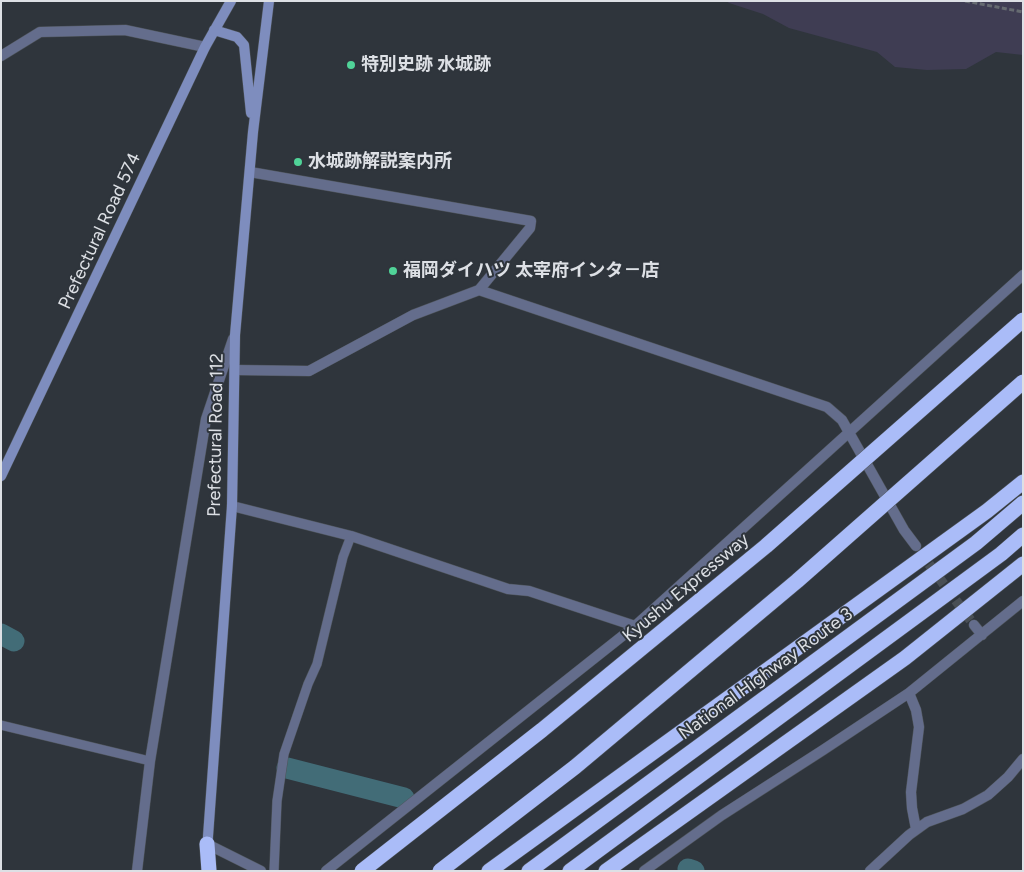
<!DOCTYPE html>
<html>
<head>
<meta charset="utf-8">
<style>
	body { margin:0 }
	#map { position:relative; width:1024px; height:872px; overflow:hidden; background:#2f353c; font-family:Figtree,sans-serif }
	canvas { display:block }
	.frame { position:absolute; inset:0; border:2px solid #dde0e5; pointer-events:none }
</style>
</head>
<body>
<div id="map">
<canvas width="1024" height="872"></canvas>
<div class="frame"></div>
</div>
<script>
const g = document.querySelector('canvas').getContext('2d');
g.lineJoin = 'round';
function paint(path, color) { g.fillStyle = color; g.fill(path, 'evenodd'); }
const toPath = rows => new Path2D(rows.map(r => 'M' + r).join(''));
function stroke(path, color, width, dash) { g.strokeStyle = color; g.lineWidth = width; g.lineCap = dash ? 'butt' : 'round'; g.setLineDash(dash || []); g.stroke(path); }
function label(font, color, halo, rows, align = 'center') {
  g.font = font + ' Figtree,"Noto Sans JP",sans-serif'; g.lineWidth = 4; g.setLineDash([]); g.textBaseline = 'middle'; g.strokeStyle = halo; g.fillStyle = color; for (const [text, x, y, turn = 0] of rows) {
    g.save(); g.translate(x, y); g.rotate((+turn || 0) * Math.PI / 180); g.textAlign = isNaN(turn) ? turn : align; if (halo) g.strokeText(text, 0, 0); g.fillText(text, 0, 0); g.restore();
  }
}
paint(toPath([
	[726,1,1023,1,1023,55,996,52,966,69,927,70,895,67,877,52,789,28,763,14,729,3]
]), '#3f3d53');
stroke(toPath([
	[1,634,14,641],
	[287,768,404,798],
	[688,869,694,871]
]), '#426c77', 21);
stroke(toPath([
	[920,552,974,625]
]), '#494f55', 10, [10, 5]);
const lane = toPath([
	[1,725,150,761],
	[274,871,277,801,284,754,308,684,317,664,343,557,351,536]
]);
const street = toPath([
	[1,56,40,32,125,30,205,47],
	[250,172,531,221,530,228,479,290],
	[235,370,309,371,413,315,479,290,827,407,842,420,904,530,916,546],
	[232,506,351,536,508,589,529,591,635,626],
	[974,625,982,635],
	[909,693,916,710,919,727,911,792,912,808,916,829],
	[207,844,261,871],
	[137,871,150,761,206,419,233,339],
	[326,871,635,626,1023,275],
	[644,871,722,815,823,750,909,693,1023,601],
	[870,871,909,835,927,822,963,809,988,795,1008,777,1023,759]
]);
const secondary = toPath([
	[214,30,237,37,244,45,251,113],
	[1,476,205,47,231,1],
	[207,850,232,506,235,335,253,132,269,1]
]);
const highway = toPath([
	[207,844,209,871],
	[489,871,987,511,1023,482],
	[529,871,976,543,1023,503],
	[570,871,1001,554,1023,535],
	[606,871,905,658,1023,564]
]);
stroke(lane, '#4e545a', 10);
stroke(street, '#4e545a', 11);
stroke(secondary, '#4e545a', 11);
stroke(highway, '#4e545a', 16);
stroke(toPath([
	[965,1,1023,12]
]), '#666b71', 3, [5, 2.5]);
stroke(lane, '#646d8c', 9);
stroke(street, '#646d8c', 10);
stroke(secondary, '#7e8dbe', 10);
stroke(highway, '#aabcf8', 15);
const highwayBridge = toPath([
	[362,871,542,730,766,546,1023,320],
	[440,871,575,767,797,581,1023,382]
]);
stroke(highwayBridge, '#4e545a', 16, []);
stroke(highwayBridge, '#aabcf8', 15);
for (const [x, y, r, color] of [
	[351,65,5,"#50d398"],
	[298,162,5,"#50d398"],
	[393,271,5,"#50d398"]
]) { const dot = new Path2D(); dot.arc(x, y, r, 0, 2 * Math.PI); g.fillStyle = color; g.fill(dot); stroke(dot, '#2f353c', 2); }
label('bold 18px', '#dde0e5', '#2f353c', [
	["特別史跡 水城跡",361,65],
	["水城跡解説案内所",308,162],
	["福岡ダイハツ 太宰府インタ－店",403,271]
], 'left');
label('18px', '#dde0e5', '#2f353c', [
	["Prefectural Road 574",100,231,-65],
	["Prefectural Road 112",216,435,-89],
	["Kyushu Expressway",686,588,-40],
	["National Highway Route 3",766,674,-36]
]);
</script>
</body>
</html>
